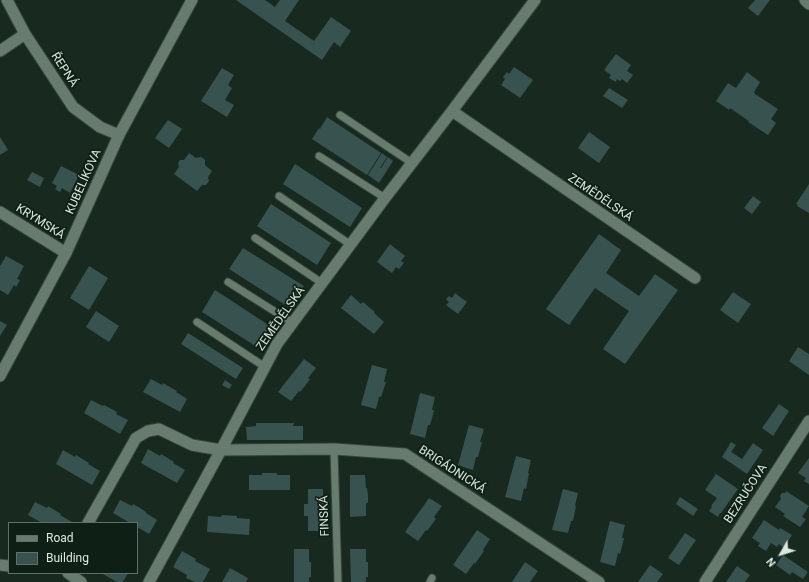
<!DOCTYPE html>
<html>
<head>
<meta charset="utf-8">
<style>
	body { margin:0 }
	#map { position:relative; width:809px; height:582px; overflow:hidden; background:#182a1f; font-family:Roboto,sans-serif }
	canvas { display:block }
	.legend { position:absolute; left:8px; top:522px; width:130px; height:52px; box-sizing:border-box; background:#0e2015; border:1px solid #607066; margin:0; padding:5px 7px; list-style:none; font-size:12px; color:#dbe7df }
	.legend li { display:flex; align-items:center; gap:8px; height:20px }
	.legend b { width:20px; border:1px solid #607066 }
	.north { position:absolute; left:761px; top:534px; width:40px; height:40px; -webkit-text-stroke:3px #0e2015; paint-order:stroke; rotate:231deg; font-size:11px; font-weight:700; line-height:16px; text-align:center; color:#dbe7df }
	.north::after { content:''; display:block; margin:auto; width:14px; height:18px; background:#dbe7df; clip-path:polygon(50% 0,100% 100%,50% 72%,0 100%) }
</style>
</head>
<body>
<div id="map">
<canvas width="809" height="582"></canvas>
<ul class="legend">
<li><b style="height:5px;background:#677c6e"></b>Road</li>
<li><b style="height:11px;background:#37524f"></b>Building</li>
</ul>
<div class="north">N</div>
</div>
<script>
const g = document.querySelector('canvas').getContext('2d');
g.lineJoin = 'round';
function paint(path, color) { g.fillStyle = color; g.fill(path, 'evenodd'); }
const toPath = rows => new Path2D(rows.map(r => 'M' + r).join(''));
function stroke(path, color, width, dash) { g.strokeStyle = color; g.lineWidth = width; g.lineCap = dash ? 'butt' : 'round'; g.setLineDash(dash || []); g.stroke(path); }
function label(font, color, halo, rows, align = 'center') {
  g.font = font + ' Roboto,sans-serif'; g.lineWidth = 3.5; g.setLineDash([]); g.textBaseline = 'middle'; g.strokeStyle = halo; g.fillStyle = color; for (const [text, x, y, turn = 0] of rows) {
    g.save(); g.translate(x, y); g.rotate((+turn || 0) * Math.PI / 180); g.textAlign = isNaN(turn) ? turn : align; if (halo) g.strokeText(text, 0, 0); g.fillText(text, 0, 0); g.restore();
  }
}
paint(toPath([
	[236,0,265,0,275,7,280,0,299,0,285,21,314,41,331,17,351,31,340,47,334,42,322,60],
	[755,0,770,0,758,16,748,8],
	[616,54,631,65,627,71,633,75,627,83,622,79,620,81,617,79,616,82,609,78,611,75,604,70],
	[514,67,533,80,520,98,501,85,505,79,503,77,507,72,509,74],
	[222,68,234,75,228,85,232,88,225,100,234,105,227,117,201,101],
	[747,72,760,82,759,84,754,92,755,94,778,109,771,119,776,123,768,135,748,122,749,121,730,108,729,110,716,101,728,83,736,88],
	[609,88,628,100,622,108,603,96],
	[327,117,381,153,367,175,312,139,319,128,320,129],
	[168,120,182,129,169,148,155,138],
	[589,132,610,147,599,163,578,148],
	[0,137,8,150,0,155],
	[189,153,196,158,201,157,205,160,205,165,212,171,208,177,209,181,206,185,202,185,197,191,174,174,179,167,178,163,180,160,184,160],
	[382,153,387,157,380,168,381,168,388,157,393,161,379,183,368,175],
	[295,164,362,208,350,227,283,184],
	[61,166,79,175,70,193,62,188,60,192,55,189,57,186,52,183],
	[32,172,44,178,40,187,27,180],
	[809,184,809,213,797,206,798,205,796,204],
	[753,196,761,202,752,214,744,208],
	[271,204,331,243,317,265,257,226],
	[599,234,621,250,606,273,639,296,655,274,678,290,625,364,603,349,629,311,595,288,569,325,546,309],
	[390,244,405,256,401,261,404,263,399,269,396,267,392,273,377,262],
	[243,248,304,286,290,308,229,269],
	[6,256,24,266,17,279,20,280,16,287,14,285,8,295,0,290,0,266],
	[89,266,108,278,89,310,70,298],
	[215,290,270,326,257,347,202,312],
	[733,292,751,304,738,323,720,310],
	[455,293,467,302,458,314,446,305,449,302,446,299,449,296,452,298],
	[351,295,361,304,363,302,375,312,374,313,384,322,374,334,341,308],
	[96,311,119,326,109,342,86,327],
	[0,321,7,325,0,336],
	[188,333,243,368,236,379,181,344],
	[798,347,809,354,809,375,789,361],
	[304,359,316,368,308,378,310,379,305,386,300,392,299,391,291,401,278,392],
	[372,365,387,369,384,382,386,382,381,397,379,397,376,409,361,405],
	[151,379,162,385,163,383,177,391,176,392,187,399,180,412,143,392],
	[225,380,232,385,229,389,222,385],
	[420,393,435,397,432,410,434,410,432,418,430,425,428,425,425,438,410,434],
	[91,400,103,406,104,405,117,412,116,414,128,420,120,434,84,413],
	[779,404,789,411,773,436,762,428],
	[256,423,294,423,293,426,303,426,303,440,247,440,246,427,256,426],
	[469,425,484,429,480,442,482,442,478,457,476,457,473,470,458,465],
	[731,442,736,445,731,452,742,459,753,443,763,450,747,474,722,457],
	[148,449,160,456,161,454,174,462,173,463,185,470,177,483,141,463],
	[63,450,75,457,76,455,89,463,88,464,100,471,92,485,56,464],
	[516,456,531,460,528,473,529,473,526,489,524,488,521,501,505,497],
	[809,458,809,484,804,481,806,478,798,473],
	[262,473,277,473,277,475,290,475,290,490,249,490,249,475,262,475],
	[716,474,738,489,721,513,720,513,718,517,709,511,712,507,711,506,717,498,705,490],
	[350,475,365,475,366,488,367,488,368,495,368,503,366,503,366,516,350,517],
	[308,489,323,489,323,531,308,531,308,516,304,516,304,504,308,504],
	[563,489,578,493,575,506,576,506,573,521,571,521,568,533,552,530],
	[786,491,809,506,802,517,806,519,800,527,783,516,785,514,775,507,781,499,780,496,782,493,785,493],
	[680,497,698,509,693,516,676,504],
	[429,498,442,506,434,517,436,519,427,531,426,530,418,541,405,532],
	[120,500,132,506,133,504,140,508,146,512,146,513,157,520,149,534,137,527,137,523,130,523,113,513],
	[35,502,47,508,48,506,61,514,60,515,72,522,71,523,42,523,28,515],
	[222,515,237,516,237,518,250,519,249,535,207,532,208,516,221,517],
	[764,520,779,530,780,528,792,535,784,548,779,544,777,547,771,543,766,551,758,546,760,543,752,538],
	[610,521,625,525,622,538,624,538,620,554,618,553,615,566,600,562],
	[477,530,490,539,483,550,484,551,475,564,474,563,466,574,453,565],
	[685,533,696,540,679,565,668,558],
	[294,549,309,549,309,562,311,562,311,577,309,577,309,582,294,582],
	[350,549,366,549,366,562,368,562,368,577,366,577,366,582,351,582],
	[182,551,196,559,195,561,210,569,203,582,195,582,186,578,187,575,173,567],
	[783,555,808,572,803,579,792,572,790,575,776,565],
	[525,562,538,571,530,582,512,582],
	[650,565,663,574,657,582,638,582],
	[737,566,750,575,745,582,726,582],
	[230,568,248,578,246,582,222,582],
	[101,573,128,573,123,582,117,582]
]), '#37524f');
const service = toPath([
	[340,115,412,163],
	[319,156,385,198],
	[279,196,351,245],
	[255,238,322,283],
	[228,282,293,323],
	[197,322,265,367],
	[334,449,338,582],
	[430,582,432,578]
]);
const minor = toPath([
	[7,0,25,34,73,107,100,127,119,135],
	[805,0,809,4],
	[0,51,25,34],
	[452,111,695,278],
	[0,212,66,253],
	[88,523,136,438,148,431,159,429,192,445,221,450,334,449,405,454,599,582],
	[0,565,9,566],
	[68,573,81,582],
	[149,582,221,450,277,344,385,198,452,111,535,0],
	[705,582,809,421]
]);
const tertiary = toPath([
	[0,376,66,253,119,135,192,0]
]);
stroke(service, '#37453c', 9);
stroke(minor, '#37453c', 13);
stroke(tertiary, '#37453c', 13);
stroke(service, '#677c6e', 7);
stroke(minor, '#677c6e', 11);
stroke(tertiary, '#677c6e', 11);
label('12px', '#dbe7df', '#0e2015', [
	["ŘEPNÁ",64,70,57],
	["KUBELÍKOVA",84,182,-66],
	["ZEMĚDĚLSKÁ",600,198,34],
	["KRYMSKÁ",40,222,32],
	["ZEMĚDĚLSKÁ",281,319,-55],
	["BRIGÁDNICKÁ",452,470,33],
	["BEZRUČOVA",746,494,-57],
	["FINSKÁ",325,516,-92]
]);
</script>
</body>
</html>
